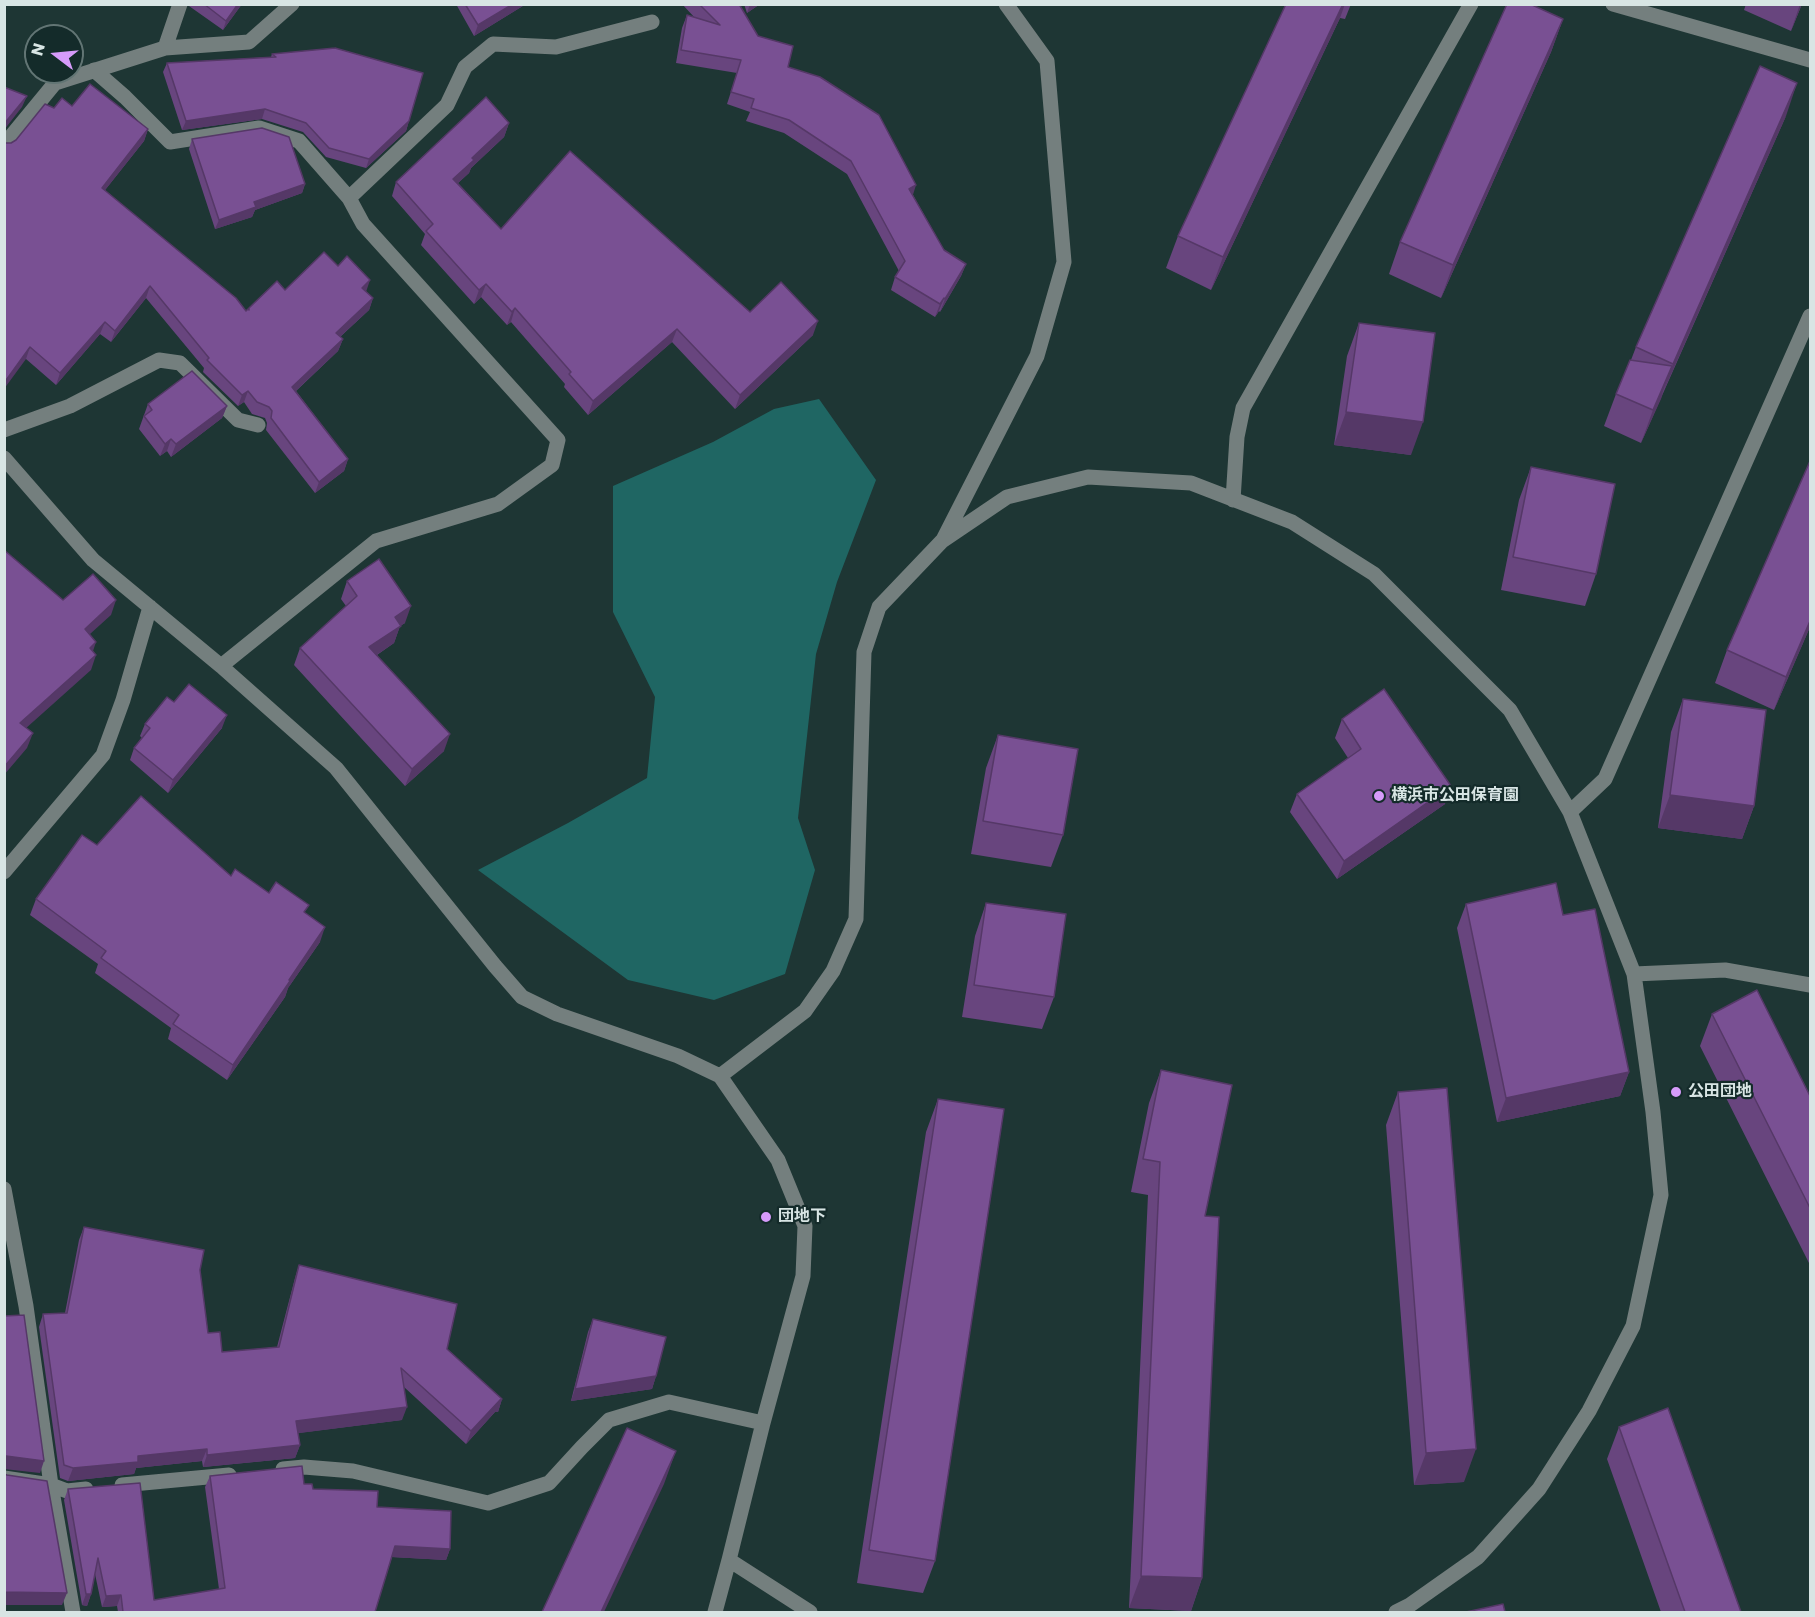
<!DOCTYPE html>
<html>
<head>
<meta charset="utf-8">
<style>
	body { margin:0 }
	#map { position:relative; width:1815px; height:1617px; overflow:hidden; background:#1e3634; font-family:Poppins,sans-serif }
	canvas { display:block }
	.frame { position:absolute; inset:0; border:6px solid #d8e5e4; pointer-events:none }
	.north { position:absolute; left:24px; top:24px; width:60px; height:60px; box-sizing:border-box; background:#142b2a; border:2px solid #627574; border-radius:50%; rotate:286deg; font-size:16px; font-weight:700; line-height:24px; text-align:center; color:#d8e5e4 }
	.north::after { content:''; display:block; margin:auto; width:21px; height:27px; background:#d69bfa; clip-path:polygon(50% 0,100% 100%,50% 72%,0 100%) }
</style>
</head>
<body>
<div id="map">
<canvas width="1815" height="1617"></canvas>
<div class="frame"></div>
<div class="north">N</div>
</div>
<script>
const g = document.querySelector('canvas').getContext('2d');
g.lineJoin = 'round';
function paint(path, color) { g.fillStyle = color; g.fill(path, 'evenodd'); }
const toPath = rows => new Path2D(rows.map(r => 'M' + r).join(''));
function stroke(path, color, width, dash) { g.strokeStyle = color; g.lineWidth = width; g.lineCap = dash ? 'butt' : 'round'; g.setLineDash(dash || []); g.stroke(path); }
function label(font, color, halo, rows, align = 'center') {
  g.font = font + ' Poppins,"Noto Sans JP",sans-serif'; g.lineWidth = 4.5; g.setLineDash([]); g.textBaseline = 'middle'; g.strokeStyle = halo; g.fillStyle = color; for (const [text, x, y, turn = 0] of rows) {
    g.save(); g.translate(x, y); g.rotate((+turn || 0) * Math.PI / 180); g.textAlign = isNaN(turn) ? turn : align; if (halo) g.strokeText(text, 0, 0); g.fillText(text, 0, 0); g.restore();
  }
}
paint(toPath([
	[819,399,876,480,837,582,816,654,798,818,815,870,785,974,714,1000,628,980,478,870,568,823,647,778,655,697,613,612,613,486,713,442,774,409]
]), '#1f6663');
stroke(toPath([
	[1613,4,1810,60],
	[165,48,180,4],
	[94,70,125,97,170,142,259,128,299,141,349,198,363,224,558,440,552,465,498,504,376,541,221,666],
	[4,145,55,83,165,48,249,42,292,4],
	[349,198,447,105,465,67,493,44,556,47,652,22],
	[4,430,70,406,159,360,180,363,238,420,258,425],
	[4,458,93,560,221,666,336,768,495,966,522,997,557,1014,678,1056,720,1076,778,1160,805,1226,803,1276,763,1423,729,1560,810,1612],
	[1233,500,1237,437,1243,408,1471,4],
	[943,540,1037,356,1064,262,1047,61,1006,4],
	[1570,812,1605,779,1810,316],
	[4,872,103,755,123,700,150,607],
	[1634,974,1725,970,1810,985],
	[720,1076,805,1011,833,971,856,919,864,652,879,607,942,541,1007,497,1088,477,1191,483,1292,522,1374,574,1510,710,1570,812,1634,974,1653,1112,1661,1195,1633,1326,1589,1411,1539,1489,1478,1557,1410,1605,1396,1612],
	[4,1189,26,1306,51,1485,73,1612],
	[283,1469,304,1467,353,1471,488,1503,549,1483,582,1447,609,1420,669,1402,763,1423],
	[4,1478,51,1485,67,1491,86,1489],
	[122,1485,229,1475],
	[715,1612,729,1560]
]), '#747f7e', 15);
paint(toPath([
	[190,4,242,4,223,30,189,6],
	[456,4,526,4,474,36],
	[682,4,739,4,758,36,913,195,944,250,966,264,961,276,940,312,939,311,935,317,891,290,895,277,899,271,847,174,784,133,746,121,750,112,727,104,737,73,676,63,682,28,687,15,695,18],
	[744,4,760,4,747,13],
	[1286,4,1351,4,1345,19,1340,18,1211,290,1166,268,1178,236],
	[1746,4,1802,4,1791,31,1744,10],
	[1563,19,1551,52,1441,298,1389,274,1400,242],
	[272,54,409,121,406,131,366,168,326,157,303,132,262,119,182,130,163,72,167,63,271,57],
	[72,106,148,129,144,141,105,190,246,311,285,290,338,266,373,298,369,310,340,337,343,339,338,351,296,391,348,459,344,471,315,493,266,430,267,423,265,418,252,414,244,402,238,406,203,372,204,368,146,298,111,342,100,334,56,385,26,359,6,143,11,143,16,140,54,108],
	[1786,116,1641,443,1604,426,1616,394,1631,360,1636,347],
	[509,123,504,137,471,168,469,173,458,183,501,229,750,312,813,335,735,409,672,342,588,415,564,387,565,384,511,322,507,325,481,297,474,304,421,245,425,234,392,196,396,182],
	[192,139,305,184,302,193,255,210,252,217,215,229,189,149],
	[1359,323,1411,455,1334,445,1347,356],
	[148,404,227,406,222,418,171,457,167,451,160,456,139,429],
	[1531,467,1596,574,1585,606,1501,590,1519,500],
	[347,581,405,623,400,626,394,643,377,655,444,751,405,786,294,665,300,648,346,606,341,599],
	[1810,627,1774,710,1715,683,1727,650],
	[1683,699,1754,806,1742,839,1658,828,1671,732],
	[174,702,222,728,168,793,130,760,134,748,142,738,140,736,145,724],
	[1342,719,1445,804,1337,879,1290,812,1297,794,1348,758,1335,738],
	[998,735,1063,835,1051,867,971,854,986,768],
	[97,845,231,876,269,893,306,914,320,942,288,988,285,997,227,1080,168,1039,171,1028,95,973,98,964,30,915,36,899],
	[986,903,1054,997,1042,1029,962,1017,975,936],
	[1466,904,1563,915,1629,1072,1620,1096,1497,1122,1457,928],
	[1712,1014,1810,1096,1810,1265,1700,1046],
	[1161,1070,1205,1216,1202,1578,1191,1611,1129,1608,1148,1195,1131,1192,1149,1103],
	[1398,1092,1464,1482,1414,1485,1386,1125],
	[938,1099,935,1561,923,1593,857,1583,926,1132],
	[84,1227,200,1270,208,1333,222,1352,277,1347,295,1278,299,1265,447,1349,502,1399,498,1412,495,1412,466,1444,404,1387,402,1420,298,1433,300,1445,295,1458,203,1467,202,1461,136,1468,134,1474,68,1481,60,1478,39,1327,43,1314,65,1313,79,1240],
	[593,1319,656,1376,652,1389,571,1401,588,1332],
	[1619,1427,1741,1612,1661,1612,1607,1459],
	[210,1476,304,1484,313,1489,377,1507,450,1549,446,1560,392,1557,375,1612,118,1612,117,1606,102,1607,95,1574,91,1594,87,1606,82,1605,64,1500,68,1489,154,1600,219,1589,205,1487]
]), '#68457e');
paint(toPath([
	[238,4,242,4,223,30,226,21],
	[513,4,526,4,474,36,478,25],
	[750,4,760,4,747,13],
	[1343,4,1345,4,1340,18,1211,290,1223,257],
	[1800,4,1802,4,1791,31],
	[1563,19,1551,52,1441,298,1453,265],
	[1797,83,1786,116,1661,397,1673,364],
	[27,96,22,107,4,130,4,124],
	[265,109,262,119,182,130,186,121],
	[409,121,406,131,366,168,369,159],
	[509,123,504,137,471,168,469,173,448,192,453,179,472,158],
	[148,129,144,141,98,199,102,188],
	[305,184,302,193,255,210,252,217,215,229,219,220,254,202],
	[916,185,912,198,909,189],
	[966,264,961,276,940,312,945,299],
	[370,280,366,292,362,288],
	[486,284,481,297,474,304,479,290],
	[150,286,146,298,111,342,115,331],
	[373,298,369,310,332,344,336,333],
	[944,298,939,311,935,317,940,304],
	[515,308,511,322,507,325,512,312],
	[818,321,813,335,735,409,740,395],
	[105,322,100,334,56,385,60,373],
	[677,329,672,342,588,415,593,401],
	[343,339,338,351,288,398,292,387],
	[30,347,26,359,4,389,4,383],
	[1672,366,1661,399,1641,443,1653,410],
	[248,391,244,402,238,406,242,395],
	[227,406,222,418,171,457,176,444],
	[1346,412,1423,422,1411,455,1334,445],
	[171,439,167,451,160,456,165,444],
	[348,459,344,471,315,493,319,482],
	[116,600,111,615,79,644,85,629],
	[411,606,405,623,400,626,394,643,363,664,369,647,395,617],
	[1810,621,1810,627,1774,710,1786,677],
	[96,642,91,657,90,648],
	[96,655,91,670,15,738,20,723],
	[227,715,222,728,168,793,173,780],
	[33,733,27,748,4,775,4,767],
	[450,734,444,751,405,786,412,769],
	[1451,786,1445,804,1337,879,1344,861],
	[1670,795,1754,806,1742,839,1658,828],
	[325,927,320,942,288,988,285,997,227,1080,233,1065],
	[1629,1072,1620,1096,1497,1122,1506,1098],
	[656,1376,652,1389,571,1401,575,1389],
	[502,1399,498,1412,495,1412,466,1444,471,1431,500,1400],
	[407,1407,402,1420,292,1434,296,1421],
	[300,1445,295,1458,203,1467,207,1455],
	[207,1449,202,1461,136,1468,134,1474,68,1481,73,1468,138,1456],
	[1476,1449,1464,1482,1414,1485,1426,1453],
	[676,1451,664,1484,604,1612,601,1612],
	[6,1456,44,1461,40,1473,4,1469,4,1457],
	[395,1546,450,1549,446,1560,391,1557],
	[1141,1576,1202,1578,1191,1611,1129,1608],
	[4,1592,67,1593,62,1605,4,1605],
	[86,1594,91,1594,87,1606,82,1605],
	[121,1595,117,1606,102,1607,106,1596]
]), '#553867');
const building = toPath([
	[204,4,238,4,226,21,204,4],
	[465,4,513,4,478,25,465,4],
	[699,4,739,4,758,36,793,46,788,67,820,77,879,115,916,185,909,189,944,250,966,264,945,299,944,298,940,304,895,277,905,261,851,161,789,120,751,108,754,99,731,92,741,60,681,50,687,15,720,25,699,4],
	[1286,4,1343,4,1223,257,1178,236,1286,4],
	[1507,4,1530,4,1563,19,1453,265,1400,242,1507,4],
	[335,48,423,73,409,121,369,159,329,148,306,123,265,109,186,121,167,63,276,57,272,54,335,48],
	[1760,66,1797,83,1673,364,1636,347,1760,66],
	[90,84,148,129,102,188,236,298,246,311,248,309,249,310,249,308,277,281,285,290,324,252,338,266,347,256,370,280,362,288,373,298,336,333,343,339,292,387,348,459,319,482,271,418,272,411,269,407,257,402,248,391,242,395,207,360,209,358,150,286,115,331,105,322,60,373,30,347,4,383,4,142,6,143,11,143,16,140,45,104,54,108,62,98,72,106,90,84],
	[4,87,27,96,4,124,4,87],
	[486,97,509,123,472,158,474,160,453,179,501,229,570,151,750,312,781,282,818,321,740,395,677,329,593,401,569,374,571,372,515,308,512,312,486,284,479,290,426,231,433,224,396,182,486,97],
	[262,128,289,137,305,184,254,202,256,207,219,220,192,139,262,128],
	[1359,323,1435,333,1423,422,1346,412,1359,323],
	[1630,360,1672,366,1653,410,1616,394,1630,360],
	[192,371,227,406,176,444,171,439,165,444,144,416,152,410,148,404,192,371],
	[1810,461,1810,621,1786,677,1727,650,1810,461],
	[1531,467,1615,484,1596,574,1513,557,1531,467],
	[4,550,63,600,93,574,116,600,85,629,96,642,90,648,96,655,20,723,33,733,4,767,4,550],
	[379,559,411,606,395,617,401,626,369,647,450,734,412,769,300,648,357,596,347,581,379,559],
	[189,684,227,715,173,780,134,748,150,728,145,724,167,697,174,702,189,684],
	[1384,689,1451,786,1344,861,1297,794,1361,749,1342,719,1384,689],
	[1683,699,1766,710,1754,806,1670,795,1683,699],
	[998,735,1078,749,1063,835,983,821,998,735],
	[141,796,231,876,235,869,269,893,276,882,309,905,304,912,325,927,289,980,290,981,233,1065,173,1024,179,1015,101,958,106,951,36,899,82,835,97,845,141,796],
	[1556,883,1563,915,1595,909,1629,1072,1506,1098,1466,904,1556,883],
	[986,903,1066,914,1054,997,974,985,986,903],
	[1757,990,1810,1096,1810,1208,1712,1014,1757,990],
	[1161,1070,1232,1085,1205,1216,1219,1217,1202,1578,1141,1576,1160,1162,1143,1159,1161,1070],
	[1447,1088,1476,1449,1426,1453,1398,1092,1447,1088],
	[938,1099,1004,1109,935,1561,869,1550,938,1099],
	[84,1227,204,1250,200,1270,208,1333,220,1332,222,1352,279,1347,299,1265,457,1304,447,1349,502,1399,500,1400,471,1431,401,1368,407,1407,296,1421,300,1445,207,1455,207,1449,138,1456,138,1462,73,1468,64,1465,43,1314,67,1313,84,1227],
	[24,1315,44,1461,6,1456,4,1457,4,1316,24,1315],
	[593,1319,666,1337,656,1376,575,1389,593,1319],
	[1668,1408,1741,1612,1685,1612,1619,1427,1668,1408],
	[627,1428,676,1451,601,1612,542,1612,627,1428],
	[302,1466,304,1484,312,1484,313,1489,378,1491,377,1507,451,1511,450,1549,395,1546,375,1612,123,1612,121,1595,106,1596,98,1558,91,1594,86,1594,68,1489,140,1483,154,1600,225,1588,210,1476,302,1466],
	[4,1474,7,1475,47,1481,67,1593,4,1592,4,1474],
	[1503,1604,1505,1612,1466,1612,1503,1604]
]);
paint(building, '#795093');
stroke(building, '#553867', 1.5);
for (const [x, y, r, color] of [
	[1379,796,6,"#d69bfa"],
	[1676,1092,6,"#d69bfa"],
	[766,1217,6,"#d69bfa"]
]) { const dot = new Path2D(); dot.arc(x, y, r, 0, 2 * Math.PI); g.fillStyle = color; g.fill(dot); stroke(dot, '#142b2a', 2); }
label('bold 16px', '#d8e5e4', '#142b2a', [
	["横浜市公田保育園",1391,796],
	["公田団地",1688,1092],
	["団地下",778,1217]
], 'left');
</script>
</body>
</html>
